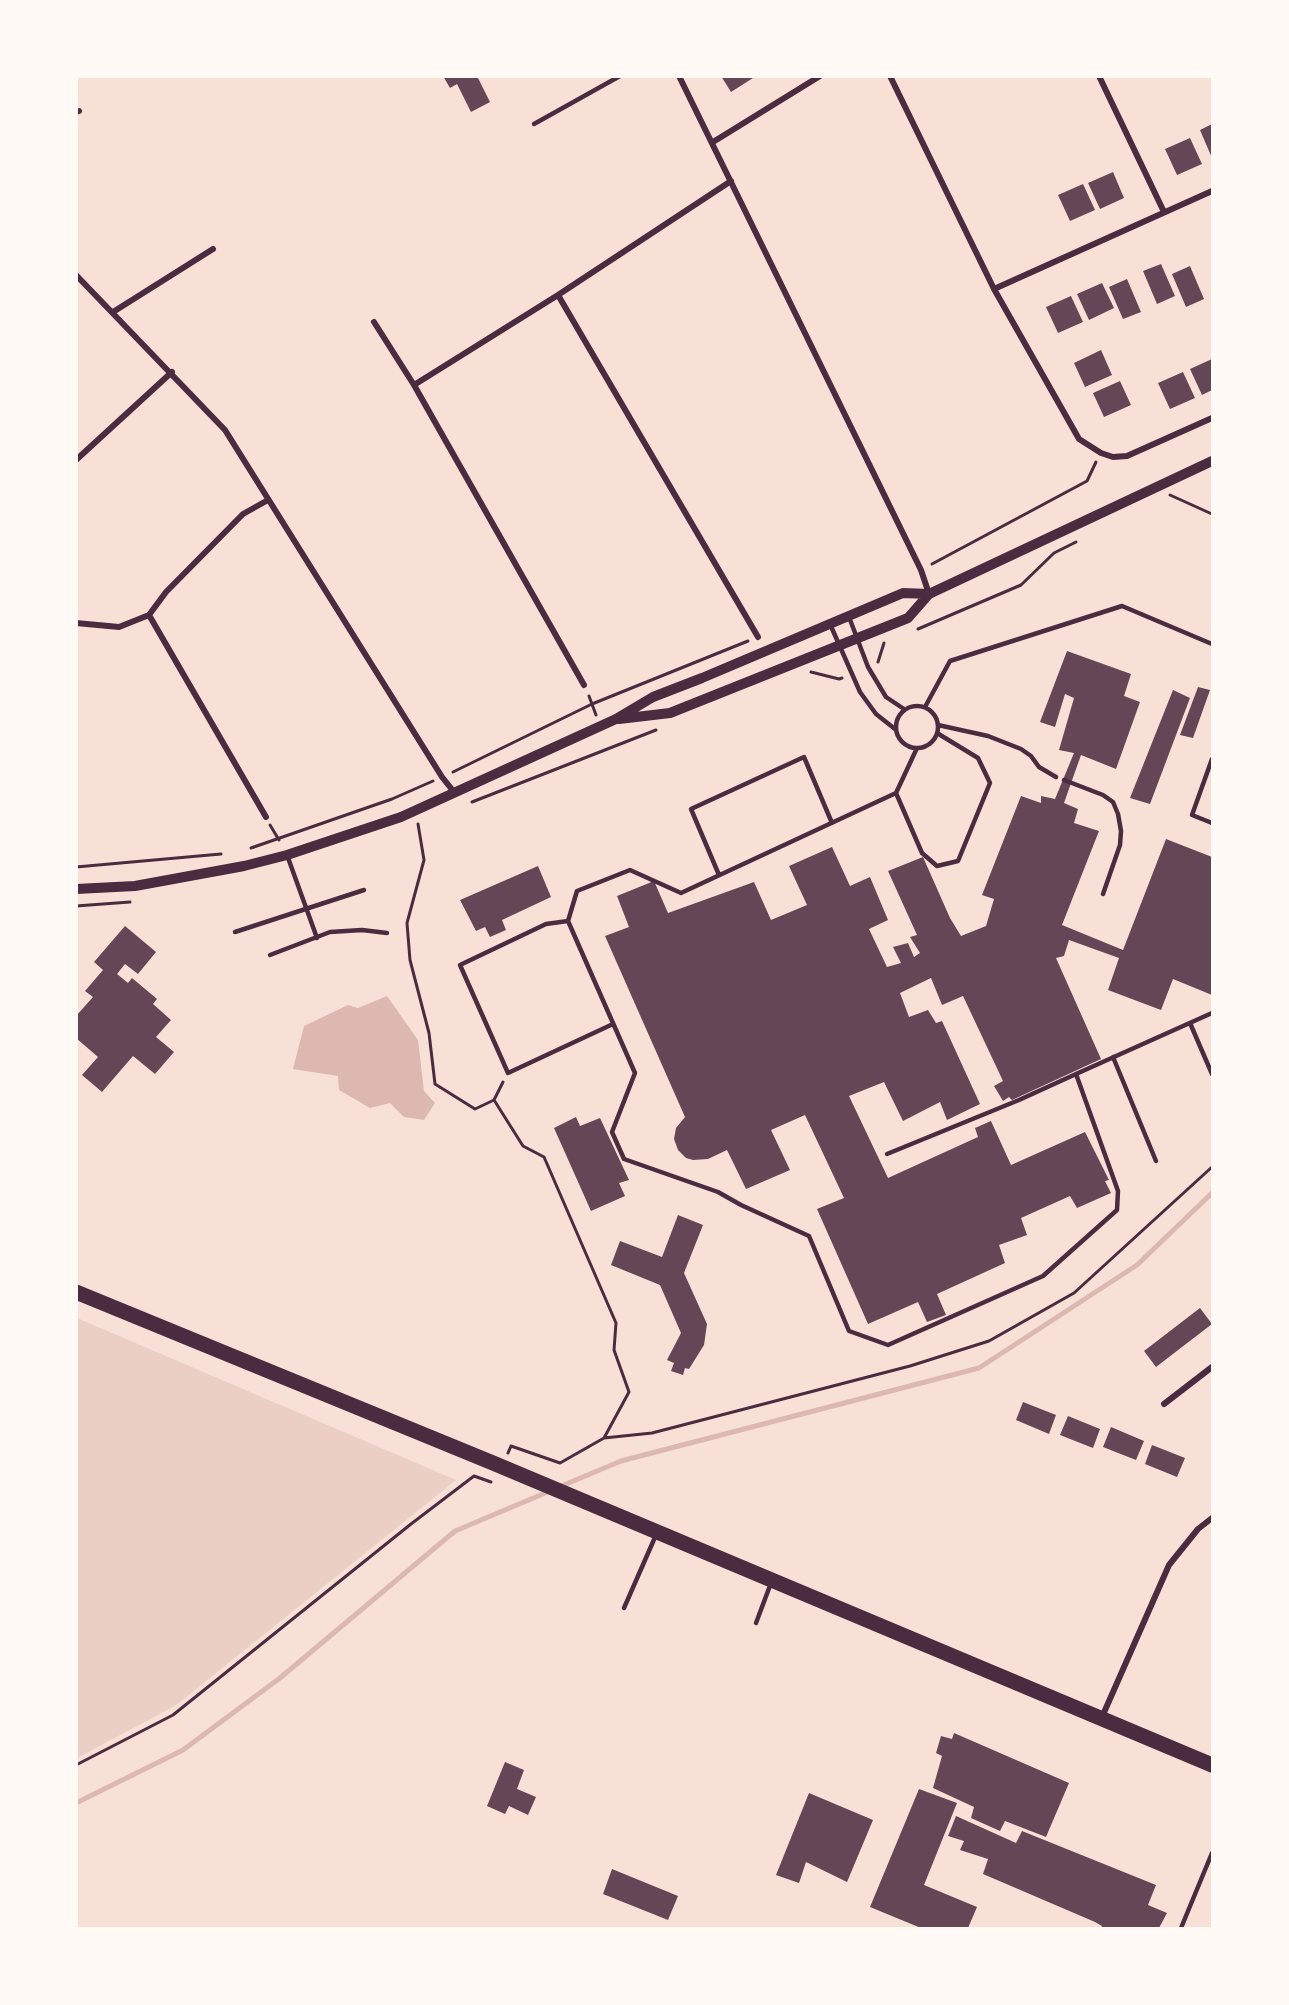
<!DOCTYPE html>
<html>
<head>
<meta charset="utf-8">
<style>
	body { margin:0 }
	#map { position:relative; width:1289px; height:2005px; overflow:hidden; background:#f7e1d7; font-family:Helvetica,sans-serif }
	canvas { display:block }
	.frame { position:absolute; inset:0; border:78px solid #fffaf5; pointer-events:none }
</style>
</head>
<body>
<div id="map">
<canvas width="1289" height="2005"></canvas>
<div class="frame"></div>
</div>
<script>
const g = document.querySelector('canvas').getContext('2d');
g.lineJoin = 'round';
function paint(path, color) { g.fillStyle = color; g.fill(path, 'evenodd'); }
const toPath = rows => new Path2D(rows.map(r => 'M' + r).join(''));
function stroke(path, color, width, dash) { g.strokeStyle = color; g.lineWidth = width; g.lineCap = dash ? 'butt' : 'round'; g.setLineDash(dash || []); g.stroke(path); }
paint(toPath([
	[77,1318,456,1480,175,1706,77,1758]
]), '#ebcfc5');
paint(toPath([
	[387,996,418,1040,424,1091,435,1103,424,1120,404,1117,390,1103,370,1108,339,1090,338,1076,293,1069,304,1026,348,1005,358,1008]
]), '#dcb8b0');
stroke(toPath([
	[559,1487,621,1461,979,1368,1137,1265,1212,1193],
	[76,1803,183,1750,280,1678,455,1531,550,1491]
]), '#dcb8b0', 5);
paint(toPath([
	[443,76,477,76,490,102,471,112,457,84,450,88],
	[721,76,752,76,753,78,731,92],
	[1212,124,1212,158,1200,130],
	[1190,138,1202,164,1177,175,1165,149],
	[1113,172,1124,198,1100,209,1088,183],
	[1083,184,1095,210,1070,221,1058,195],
	[1161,264,1175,296,1157,304,1143,271],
	[1190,266,1204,299,1186,307,1172,274],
	[1127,279,1141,312,1123,319,1109,287],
	[1102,283,1114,308,1089,320,1077,294],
	[1071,296,1083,322,1058,333,1046,307],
	[1101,350,1112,375,1085,387,1074,363],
	[1212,359,1212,390,1202,395,1190,369],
	[1183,372,1195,398,1170,409,1158,383],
	[1120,381,1131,405,1104,417,1093,393],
	[1067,651,1131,674,1124,696,1140,702,1116,769,1081,755,1064,803,1078,809,1074,823,1099,831,1062,925,1123,950,1166,839,1212,857,1212,995,1173,979,1161,1010,1108,990,1119,958,1069,940,1064,956,1056,958,1101,1059,1012,1100,1009,1097,1003,1101,994,1086,1003,1081,963,996,942,1005,931,978,900,993,909,1017,928,1010,936,1023,942,1021,980,1104,947,1120,940,1102,903,1121,884,1082,849,1096,888,1178,978,1137,975,1128,991,1121,1011,1165,1085,1132,1109,1180,1105,1181,1111,1193,1077,1208,1070,1196,1021,1218,1027,1235,999,1245,1005,1263,937,1294,946,1315,927,1322,918,1302,868,1324,817,1209,844,1198,805,1115,771,1130,790,1170,746,1189,727,1150,708,1159,693,1160,686,1158,678,1150,674,1139,676,1128,685,1117,605,936,629,927,617,896,654,881,668,913,754,882,771,920,807,905,789,866,832,847,850,886,870,877,888,920,869,929,887,967,901,963,893,947,908,943,914,957,920,953,910,937,917,935,888,871,923,857,950,918,961,936,986,926,994,899,982,895,1021,796,1041,803,1041,796,1055,799,1074,753,1059,750,1074,698,1065,694,1055,727,1040,722],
	[1198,687,1210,690,1193,738,1180,735],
	[1173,690,1190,698,1150,804,1130,798],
	[538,866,551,897,502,920,506,930,490,937,485,927,476,931,460,900],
	[125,926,156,952,138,974,125,964,117,974,128,983,132,978,157,999,153,1004,171,1020,156,1037,174,1052,155,1074,133,1056,102,1092,82,1075,98,1057,76,1038,76,1016,93,997,85,991,103,970,94,962],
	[576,1117,580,1126,600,1118,629,1180,619,1183,625,1196,591,1211,554,1128],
	[678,1215,703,1225,684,1273,707,1324,704,1345,689,1369,685,1368,683,1375,671,1371,674,1363,667,1360,681,1333,660,1285,611,1265,620,1241,662,1257],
	[1200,1308,1212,1324,1156,1367,1144,1351],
	[1023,1402,1056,1415,1049,1434,1016,1420],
	[1068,1416,1100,1429,1093,1448,1060,1435],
	[1111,1427,1144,1441,1136,1460,1103,1447],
	[1152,1445,1185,1458,1177,1477,1145,1464],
	[954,1733,1069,1783,1046,1837,1005,1821,1000,1831,971,1818,974,1807,933,1788,942,1756,936,1753,941,1736,952,1739],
	[505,1762,524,1770,517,1789,536,1797,528,1815,509,1806,505,1814,487,1806],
	[919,1789,957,1803,924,1885,977,1907,968,1928,921,1928,870,1907],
	[809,1793,873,1820,847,1882,806,1862,799,1883,776,1875],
	[956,1816,1016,1843,1022,1831,1156,1885,1148,1905,1167,1913,1159,1928,1101,1928,1102,1926,1095,1922,983,1874,988,1859,960,1850,964,1841,948,1836],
	[612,1869,678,1896,668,1920,603,1894]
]), '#644757');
stroke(toPath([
	[1170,495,1212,514],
	[932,564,1087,481,1096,462],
	[918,629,1021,585,1054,553,1076,542],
	[878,662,884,643],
	[811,672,839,679,842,678],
	[589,696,596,715],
	[453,772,592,704,748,641],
	[472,802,656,730],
	[418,824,424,860,407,923,410,960,429,1033,435,1084,475,1109,494,1100,523,1146,544,1157,616,1323,614,1350,629,1392,604,1438,560,1463,511,1446,508,1453],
	[270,825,279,840],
	[251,848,392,799,433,781],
	[76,867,221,854],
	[76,906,130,902],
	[494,1100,503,1082],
	[604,1438,652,1433,910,1366,989,1341,1074,1293,1212,1167],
	[76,1765,173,1715,411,1524,474,1476,491,1482]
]), '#4a2c40', 3);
stroke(toPath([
	[534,124,620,76],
	[849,617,868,667,886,697,904,709],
	[830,624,860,692,876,714,895,729],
	'896 727a21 21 0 1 1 42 0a21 21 0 1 1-42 0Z',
	[925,707,950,661,1122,606,1212,644],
	[938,725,988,736,1021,749,1031,756,1039,767,1056,777],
	[917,748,896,793,681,893,630,870,577,891,568,921,635,1073,612,1132,624,1159,718,1192,741,1205,809,1236,849,1331,888,1345,1043,1276,1117,1210,1118,1191,1076,1074,1212,1013],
	[1212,759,1192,815,1212,823],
	[1064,780,1103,795,1113,802,1118,814,1121,831,1120,845,1103,894],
	[896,793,922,853,937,866,958,861,990,783,978,758,937,733],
	[287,855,317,938],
	[719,875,691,809,804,757,832,823],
	[568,921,546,924,460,965,508,1073,613,1024],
	[235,932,364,890],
	[270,955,330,932,362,930,387,933],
	[1190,1023,1212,1074],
	[1113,1057,1156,1161],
	[887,1154,1019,1100,1076,1074],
	[624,1608,656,1535],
	[756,1623,771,1583],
	[1181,1928,1212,1853]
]), '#4a2c40', 4.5);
stroke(toPath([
	[679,76,921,570,929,594],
	[890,76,994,289,1079,439,1101,453,1113,457,1127,456,1212,418],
	[1099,76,1164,212],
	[76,112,79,111],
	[713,142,820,76],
	[76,275,225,430,442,777,454,792],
	[994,289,1212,191],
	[558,295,758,637],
	[113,312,213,249],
	[374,322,414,385,584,685],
	[414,385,558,295,731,181],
	[76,460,172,372],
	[149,615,266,817],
	[76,623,119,627,149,615,166,592,243,514,268,500],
	[1164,1404,1212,1367],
	[1102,1717,1169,1565,1198,1529,1212,1518]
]), '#4a2c40', 6);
stroke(toPath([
	[619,719,670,713,908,618,929,594,1212,461],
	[76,889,135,886,244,866,287,855,401,817,616,719,653,697,702,678,903,593,929,594]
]), '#4a2c40', 10);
stroke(toPath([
	[76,1292,493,1463,1212,1765]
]), '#4a2c40', 15);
</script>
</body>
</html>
